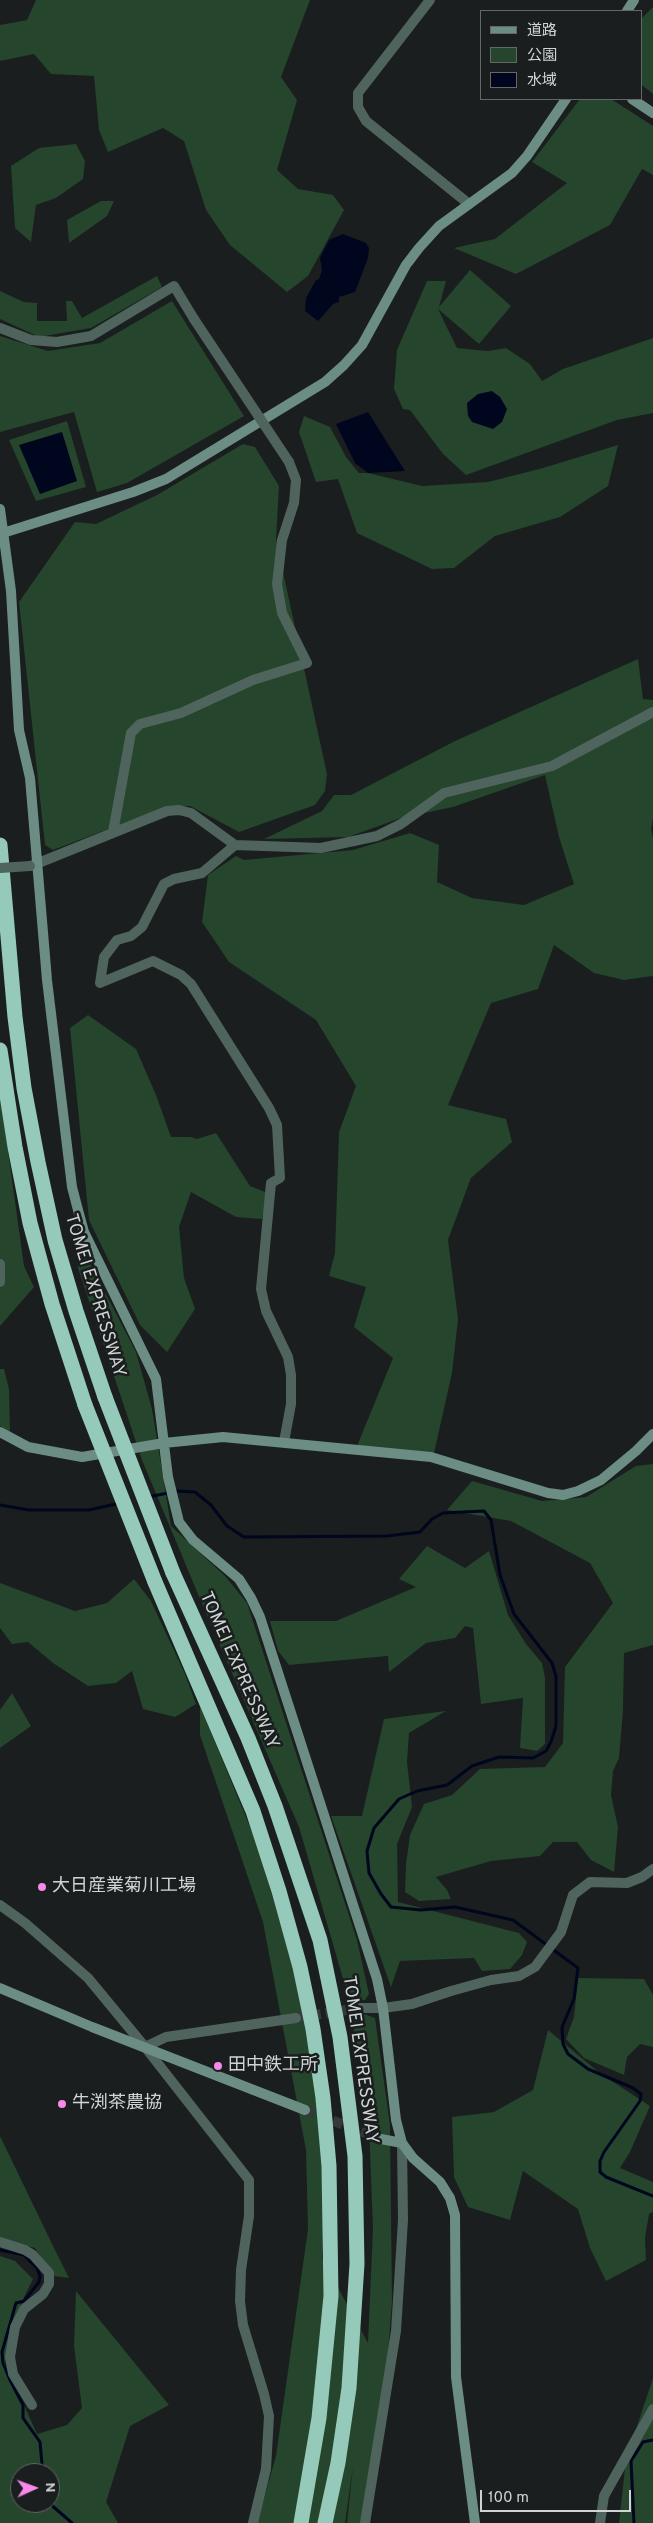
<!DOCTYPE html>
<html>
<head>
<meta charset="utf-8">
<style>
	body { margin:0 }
	#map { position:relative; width:653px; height:2523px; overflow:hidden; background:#1a1e1e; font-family:Overpass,"Noto Sans JP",sans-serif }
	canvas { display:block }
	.legend { position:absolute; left:480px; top:10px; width:162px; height:90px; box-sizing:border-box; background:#1a1e1e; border:1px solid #636767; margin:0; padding:6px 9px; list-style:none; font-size:15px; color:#d1d4d4 }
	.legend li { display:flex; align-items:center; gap:10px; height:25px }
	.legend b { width:25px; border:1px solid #636767 }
	.north { position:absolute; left:10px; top:2463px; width:50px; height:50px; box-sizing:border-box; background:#1a1e1e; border:1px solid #636767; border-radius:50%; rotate:88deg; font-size:14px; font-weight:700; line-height:20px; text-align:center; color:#d1d4d4 }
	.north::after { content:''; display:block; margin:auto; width:18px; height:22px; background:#f888ea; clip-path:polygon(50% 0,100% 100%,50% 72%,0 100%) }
	.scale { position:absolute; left:480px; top:2490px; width:151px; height:22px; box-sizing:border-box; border:2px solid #d1d4d4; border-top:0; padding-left:6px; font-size:15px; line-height:18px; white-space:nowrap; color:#d1d4d4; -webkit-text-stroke:4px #1a1e1e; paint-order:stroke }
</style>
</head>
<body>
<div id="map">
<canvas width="653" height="2523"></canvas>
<ul class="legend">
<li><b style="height:6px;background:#6c8d83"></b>道路</li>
<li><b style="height:14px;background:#25452c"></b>公園</li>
<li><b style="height:14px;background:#00061e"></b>水域</li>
</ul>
<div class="north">N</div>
<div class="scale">100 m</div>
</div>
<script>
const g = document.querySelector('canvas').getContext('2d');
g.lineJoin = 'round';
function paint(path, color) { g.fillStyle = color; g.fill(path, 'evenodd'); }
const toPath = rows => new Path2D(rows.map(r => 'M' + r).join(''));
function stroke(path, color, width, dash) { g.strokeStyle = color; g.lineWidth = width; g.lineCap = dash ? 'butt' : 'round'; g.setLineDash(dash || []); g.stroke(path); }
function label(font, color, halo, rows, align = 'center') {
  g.font = font + ' Overpass,"Noto Sans JP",sans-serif'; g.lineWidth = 5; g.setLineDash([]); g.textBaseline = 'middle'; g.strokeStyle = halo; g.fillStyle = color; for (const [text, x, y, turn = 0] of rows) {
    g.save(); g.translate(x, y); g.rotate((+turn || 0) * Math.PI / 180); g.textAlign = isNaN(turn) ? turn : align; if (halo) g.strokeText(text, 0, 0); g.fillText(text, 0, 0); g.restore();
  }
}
paint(toPath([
	[36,0,310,0,281,77,297,100,277,170,298,189,333,195,344,210,308,276,287,292,230,245,206,210,184,141,163,128,108,152,99,130,94,76,51,74,34,54,0,61,0,25,27,20],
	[653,7,653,94,642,85,642,18],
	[580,99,611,99,653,126,653,175,642,169,610,225,516,274,454,248,495,239,567,183,532,162],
	[76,144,85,161,83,179,56,198,36,205,31,242,15,228,11,166,39,148],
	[101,201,114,201,107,216,69,243,67,220],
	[470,270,511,306,479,344,438,309,457,348,488,351,506,348,530,364,542,381,563,369,653,338,653,413,617,420,466,475,443,454,410,410,403,409,394,389,397,350,427,281,446,281,439,307],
	[157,276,162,287,91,328,39,337,0,319,0,291,24,302,37,303,37,321,67,321,66,301,72,301,82,318],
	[172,301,244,416,127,483,97,492,74,412,0,432,0,336,48,351,100,343],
	[304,416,330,427,346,457,359,473,368,473,422,486,488,482,543,468,618,445,608,486,560,517,495,536,454,568,432,569,357,533,338,479,316,482,299,432],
	[67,421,86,487,36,501,9,440],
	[243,444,255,447,279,486,276,540,327,774,325,791,315,805,239,832,190,806,169,806,53,850,45,845,19,602,75,522,96,524,157,495],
	[638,659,643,699,653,700,653,818,651,829,653,839,653,976,624,980,594,973,554,945,538,989,491,1003,448,1105,506,1119,512,1142,471,1178,448,1240,458,1319,452,1373,434,1453,357,1446,393,1358,354,1327,366,1287,329,1276,335,1253,339,1132,356,1086,316,1020,229,962,202,922,208,875,236,856,244,860,353,850,410,833,439,845,437,882,472,898,524,905,574,884,559,837,545,775,453,807,401,818,348,837,264,839,322,811,334,795,351,795,455,741],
	[88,1015,136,1049,156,1095,171,1137,191,1137,197,1139,216,1133,250,1186,265,1192,266,1202,262,1219,236,1217,191,1192,179,1227,184,1278,195,1309,167,1352,140,1325,89,1220,70,1028],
	[0,1093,24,1266,34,1287,0,1326],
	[79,1242,136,1352,152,1409,171,1526,225,1576,247,1603,357,1940,369,1994,365,2000,354,2001,357,2016,364,2014,375,2018,390,2125,392,2301,384,2407,365,2523,347,2523,353,2466,345,2523,257,2523,276,2456,308,2229,306,2150,263,1922,200,1735,200,1706,258,1846,299,1988,313,2073,325,2164,322,2258,368,2343,373,2228,368,2100,346,1989,299,1827,208,1618,142,1460,78,1268],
	[0,1369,4,1369,9,1389,10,1432,0,1426],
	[653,1464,653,1645,624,1653,623,1710,619,1758,613,1771,611,1795,618,1827,614,1872,591,1860,577,1842,553,1842,540,1856,491,1861,436,1877,447,1890,451,1899,419,1901,405,1892,406,1864,410,1835,424,1804,452,1795,480,1769,545,1767,563,1743,565,1667,613,1603,590,1563,511,1521,447,1510,472,1481,542,1501,586,1497,636,1466],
	[427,1546,465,1568,489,1551,508,1615,526,1644,542,1663,545,1678,545,1744,537,1751,520,1748,523,1698,481,1704,473,1628,465,1626,455,1638,426,1643,389,1672,388,1656,289,1665,278,1651,270,1621,336,1621,416,1587,399,1579],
	[134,1579,151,1601,185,1674,196,1704,175,1717,143,1709,132,1671,116,1683,88,1686,53,1663,28,1642,12,1644,0,1628,0,1583,75,1611,107,1603],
	[12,1693,31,1726,0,1748,0,1710],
	[446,1711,409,1733,407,1762,412,1807,397,1844,398,1902,519,1933,527,1942,522,1955,510,1969,482,1971,474,1958,400,1961,391,1987,331,1816,362,1816,384,1719],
	[578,1978,644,1979,653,1995,653,2047,640,2044,627,2057,624,2075,584,2058,566,2039,574,2017],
	[548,2030,601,2074,650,2106,630,2152,620,2168,653,2182,653,2212,649,2214,645,2238,646,2260,606,2281,590,2248,578,2209,523,2171,510,2220,468,2207,454,2177,452,2117,494,2112,533,2090],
	[0,2136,54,2248,69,2278,54,2276,35,2248,0,2239],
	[0,2256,15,2261,33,2279,12,2322,5,2363,37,2434,67,2425,82,2408,74,2346,76,2291,169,2405,130,2426,106,2502,118,2523,0,2523],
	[20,2473,50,2473,50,2503,20,2503],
	[653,2378,653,2523,619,2523,626,2459]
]), '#25452c');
paint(toPath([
	[343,234,366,243,369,248,368,258,355,292,339,297,339,302,333,304,318,321,305,311,306,298,316,280,319,279,322,270,320,258,329,240],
	[492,391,500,397,507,409,502,422,493,429,472,422,468,416,467,403,478,394],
	[368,412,405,471,368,473,355,463,336,424],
	[62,432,77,481,40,494,19,445]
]), '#00061e');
stroke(toPath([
	[148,1497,178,1491,195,1492,211,1505,227,1526,244,1537,387,1536,420,1532,432,1519,443,1513,484,1511,491,1520,500,1575,514,1614,552,1663,556,1676,556,1726,551,1742,546,1751,533,1758,499,1757,472,1766,447,1785,417,1791,399,1799,374,1828,367,1851,369,1873,381,1894,391,1907,421,1910,455,1907,513,1920,578,1968,574,1999,562,2027,563,2044,568,2054,588,2069,633,2088,641,2094,640,2101,604,2152,600,2161,600,2172,606,2177,653,2196],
	[0,1505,29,1510,89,1510,120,1503],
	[0,2250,24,2255,37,2268,40,2276,39,2282,24,2301,16,2303,2,2352,3,2363,10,2380,23,2405,23,2418,40,2442,42,2464,40,2473],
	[49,2503,72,2523],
	[634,2523,631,2461,643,2442,653,2440]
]), '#00061e', 3);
stroke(toPath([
	[296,2018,358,2008]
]), '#353939', 10, [10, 5]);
stroke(toPath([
	[305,2110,381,2139]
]), '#353939', 10, [10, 5]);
stroke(toPath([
	[430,0,358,93,358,107,366,121,469,204],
	[0,328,31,340,57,342,91,336,174,286,194,319],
	[113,832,131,733,140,724,181,713,253,680,307,663,282,613,277,584,282,540,294,503,296,480,289,462],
	[235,845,202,873,174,879,164,884,142,927,131,936,117,940,104,957,100,983,153,961,181,975,191,984,269,1108,277,1125,280,1178,271,1183,261,1289,266,1311,288,1357,291,1375,291,1404,284,1442],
	[31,866,167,811,179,810,191,813,235,845,321,848,377,836,401,824,444,793,552,766,653,712],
	[0,1264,0,1282],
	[0,1905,25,1923,88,1978,145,2047,249,2180,249,2216,241,2270,240,2301,243,2325,264,2394,269,2416,266,2469,253,2523],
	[358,2008,383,2008,412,2004,451,1991,491,1980,519,1976,535,1967,561,1932,573,1895,590,1882,627,1883,642,1877,653,1869],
	[145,2047,166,2037,296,2018],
	[0,2242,25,2250,33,2255,49,2273,49,2284,43,2294,24,2309,15,2327,10,2357,13,2374,32,2405],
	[365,2523,396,2331,403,2220,402,2143],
	[600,2523,604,2496,653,2409]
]), '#50645e', 10);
stroke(toPath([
	[627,11,634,0],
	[632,99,653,113],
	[0,509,11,591,19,730,30,778,47,980,72,1187,78,1210,84,1232,156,1379,168,1477,179,1522,193,1540,239,1579,251,1598,260,1617,377,1979,383,2008,396,2120,402,2143,413,2158,440,2182,450,2198,455,2215,456,2377,475,2523],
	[3,533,133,492,166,479,325,382,344,365,362,345,406,265,419,248,439,226,512,173,527,156,566,99],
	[0,1432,28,1447,82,1457,164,1443,223,1437,431,1457,548,1493,563,1495,578,1491,601,1480,636,1451,653,1434],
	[0,1988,92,2027,305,2110],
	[381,2139,402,2143]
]), '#6c8d83', 10);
stroke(toPath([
	[0,845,15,1017,24,1088,38,1162,55,1240,76,1311,105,1397],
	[0,1050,15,1147,30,1223,52,1304,85,1405],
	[173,1573,248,1738,275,1806,320,1940,340,2037,355,2156,357,2264,349,2388,338,2463,325,2523],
	[155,1582,253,1811,279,1891,300,1967,313,2029,323,2098,329,2166,331,2296,319,2418,301,2523]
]), '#95c9ba', 15);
stroke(toPath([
	[194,319,289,462],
	[0,868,30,866]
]), '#50645e', 10);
stroke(toPath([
	[105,1397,173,1573],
	[85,1405,155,1582]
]), '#95c9ba', 15);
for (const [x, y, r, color] of [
	[42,1887,5,"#f888ea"],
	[218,2066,5,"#f888ea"],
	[62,2104,5,"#f888ea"]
]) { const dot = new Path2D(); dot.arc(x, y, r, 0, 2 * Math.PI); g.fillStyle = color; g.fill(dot); stroke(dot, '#1a1e1e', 2); }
label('18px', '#d1d4d4', '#1a1e1e', [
	["TOMEI EXPRESSWAY",94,1296,73],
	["TOMEI EXPRESSWAY",238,1671,66],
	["TOMEI EXPRESSWAY",359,2060,82]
]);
label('18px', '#d1d4d4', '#1a1e1e', [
	["大日産業菊川工場",52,1887],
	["田中鉄工所",228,2066],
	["牛渕茶農協",72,2104]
], 'left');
</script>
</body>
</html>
